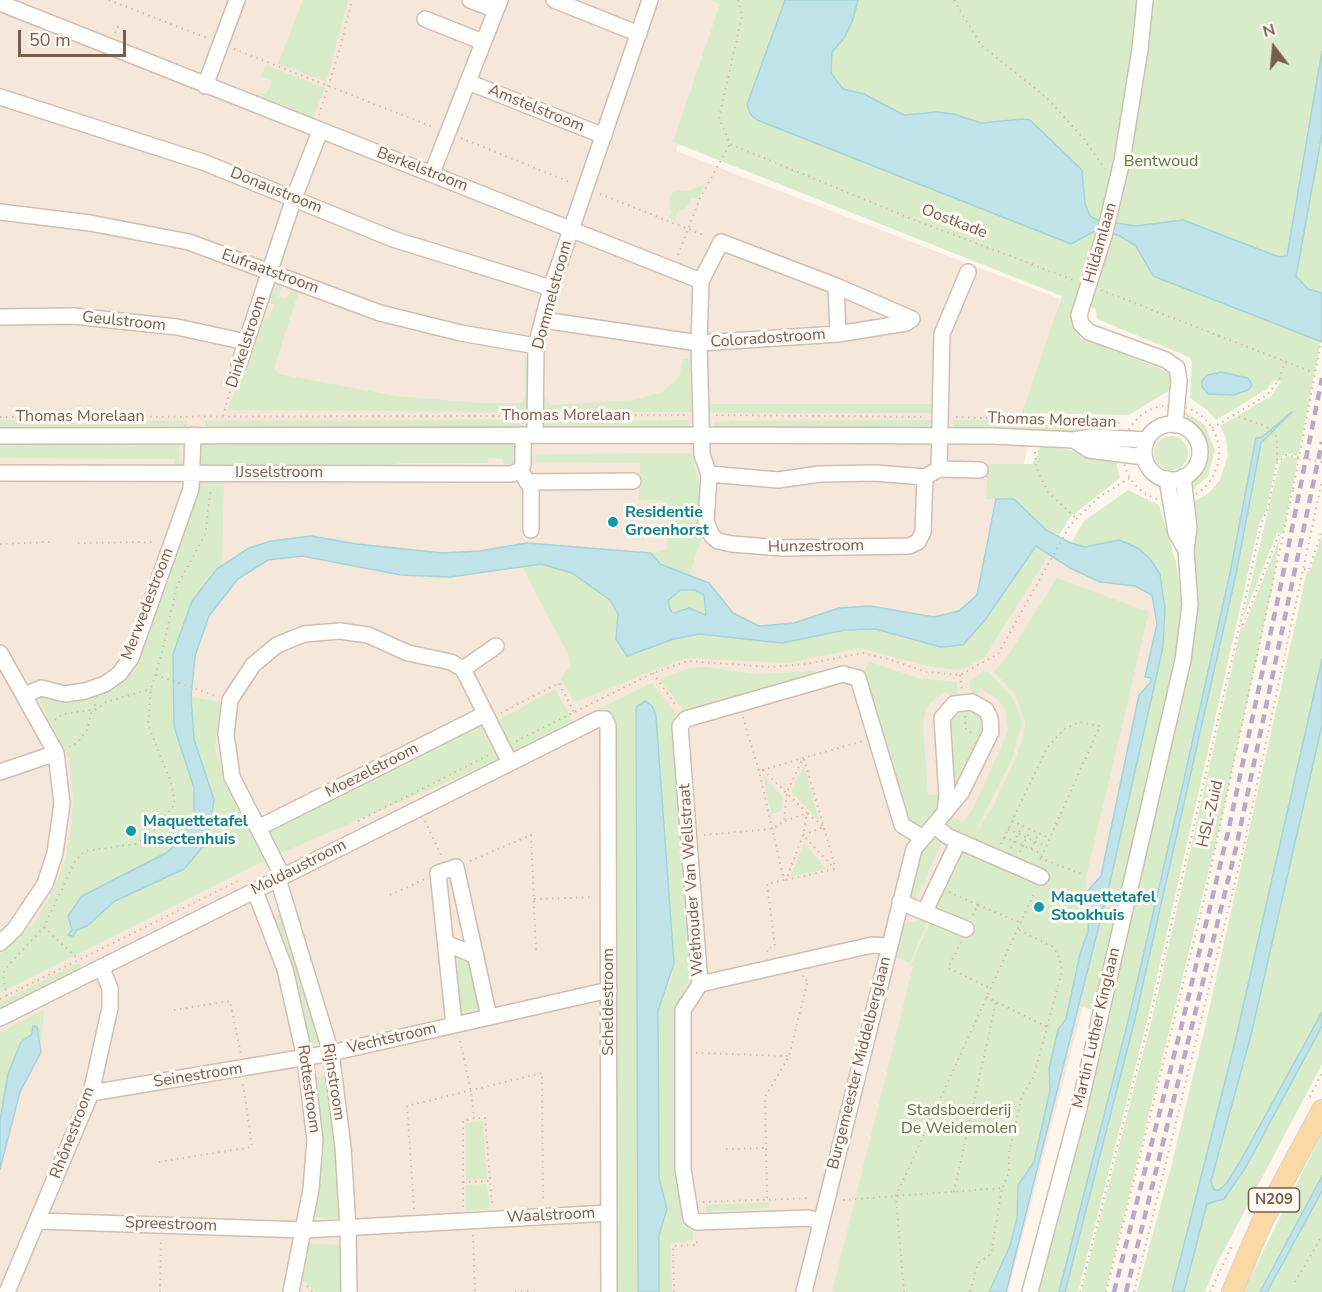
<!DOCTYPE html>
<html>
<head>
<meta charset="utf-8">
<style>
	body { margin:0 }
	#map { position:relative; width:1322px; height:1292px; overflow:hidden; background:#fdf6ec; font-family:"Nunito Sans",sans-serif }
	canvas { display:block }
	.north { position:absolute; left:1244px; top:18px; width:60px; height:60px; -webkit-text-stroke:4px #fffaf3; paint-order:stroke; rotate:344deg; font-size:16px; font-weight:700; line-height:24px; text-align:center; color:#7a5c4d }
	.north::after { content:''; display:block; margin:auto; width:21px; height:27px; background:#7a5c4d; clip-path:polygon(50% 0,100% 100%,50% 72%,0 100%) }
	.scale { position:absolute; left:18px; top:30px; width:108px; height:27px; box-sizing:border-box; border:3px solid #7a5c4d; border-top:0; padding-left:8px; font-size:18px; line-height:21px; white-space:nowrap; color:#7a5c4d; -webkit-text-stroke:4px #fffaf3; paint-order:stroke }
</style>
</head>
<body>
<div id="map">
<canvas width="1322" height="1292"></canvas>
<div class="north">N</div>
<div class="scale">50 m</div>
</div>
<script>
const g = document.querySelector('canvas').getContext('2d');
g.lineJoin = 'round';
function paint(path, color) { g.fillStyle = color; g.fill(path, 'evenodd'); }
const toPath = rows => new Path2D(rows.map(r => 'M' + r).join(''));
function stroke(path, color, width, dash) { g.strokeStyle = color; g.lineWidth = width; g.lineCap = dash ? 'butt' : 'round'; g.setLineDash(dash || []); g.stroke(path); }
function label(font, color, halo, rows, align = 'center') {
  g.font = font + ' "Nunito Sans",sans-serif'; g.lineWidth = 6; g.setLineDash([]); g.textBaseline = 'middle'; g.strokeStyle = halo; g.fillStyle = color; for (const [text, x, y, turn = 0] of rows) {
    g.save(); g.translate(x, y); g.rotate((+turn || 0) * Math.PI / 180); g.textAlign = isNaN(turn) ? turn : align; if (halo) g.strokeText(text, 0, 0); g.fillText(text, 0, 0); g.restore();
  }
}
paint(toPath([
	[0,0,726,0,676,151,1060,299,1013,514,1027,535,1145,575,1171,630,1124,850,1008,1292,0,1292]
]), '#f5e8da');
paint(toPath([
	[303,0,348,0,326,82,278,64],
	[710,0,1322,0,1322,293,1309,290,1301,333,1320,341,1318,356,1298,456,1286,453,1276,463,1267,507,1259,524,1147,1021,1078,1292,1036,1292,1109,1013,1191,657,1197,613,1191,511,1196,510,1195,501,1209,493,1220,480,1228,455,1226,438,1220,426,1271,396,1281,382,1274,380,1267,389,1216,420,1207,410,1190,398,1192,362,1189,357,1097,319,1096,309,1075,301,1072,321,1081,338,1169,372,1172,383,1170,390,1129,415,1022,413,1062,296,673,142,720,4],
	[266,65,325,88,311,121,255,97,257,92,266,95,272,81,261,76],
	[705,184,698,198,691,198,687,207,676,213,676,221,668,217,671,213,669,199,672,193,678,190,688,191],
	[278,283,282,285,278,297,286,299,292,288,299,291,274,368,279,374,396,396,480,403,521,403,525,397,525,354,528,361,527,412,228,410,260,318,268,320,274,305,265,301,271,287],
	[683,359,690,359,691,412,539,412,540,394,545,394,545,398,551,405,634,400,663,392,679,377],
	[708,404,933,404,934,413,708,413],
	[1184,411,1205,425,1215,450,1208,476,1190,492,1192,482,1202,466,1205,450,1199,434,1188,422],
	[0,420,186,421,187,424,187,428,0,428],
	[521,420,521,428,205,428,205,421],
	[690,420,690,427,544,427,544,421],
	[931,420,931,427,713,428,713,422,736,421],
	[953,420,1005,420,1113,425,1112,433,1054,431,953,428],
	'1154 453a17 17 0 1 1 34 0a17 17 0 1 1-34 0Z',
	[0,443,179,443,180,467,175,467,175,459,0,458],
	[200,443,518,443,518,458,515,464,504,467,503,459,488,458,488,463,398,463,397,467,201,468],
	[1044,445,1109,458,1109,460,1116,462,1120,478,1070,517,1059,535,1046,530,1014,500,986,499,988,464,1032,464,1039,453,1036,452],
	[692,453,700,493,702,536,689,575,659,564,651,553,667,550,667,501,639,500,640,463,535,462,535,454],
	[1287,456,1298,458,1283,534,1277,533,1242,621,1279,464],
	[201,482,224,483,222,566,192,602,191,697,221,702,215,747,223,773,264,861,0,993,0,954,35,922,51,894,64,864,71,827,73,799,69,759,38,697,67,700,84,698,146,638],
	[1128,490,1159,505,1176,562,1182,604,1176,651,1094,1010,1080,1006,1158,670,1163,647,1165,609,1163,588,1138,548,1119,540,1085,547,1071,543,1084,521],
	[1322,535,1322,659,1235,1042,1172,1292,1137,1292,1171,1167,1207,1019,1307,571,1310,571],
	[1280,537,1272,589,1220,825,1109,1277,1105,1292,1081,1292,1151,1023,1241,627,1244,627],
	[1035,546,1049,554,1041,568,984,658,960,670,927,666,860,648,788,663,685,658,575,702,561,679,571,665,568,654,522,567,541,564,572,573,610,600,618,614,616,639,628,656,674,639,699,634,782,643,845,630,875,629,941,647],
	[1057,578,1149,612,1086,877,1088,932,1080,954,1066,1019,1058,1030,1049,1069,1050,1090,1034,1162,1018,1185,1017,1218,1010,1246,989,1292,832,1292,913,967,911,965,962,850,973,834,966,841,950,833,945,823,953,816,962,823,972,811,1008,731,1005,710,999,700,980,688,978,694,972,693,969,682,983,671,988,672,1013,698,1022,723,1012,759,976,830,992,809,1015,760,1024,735,1025,722,1016,696,994,671,1009,654],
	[680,590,695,590,704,595,706,616,689,608,674,613,671,611,668,601],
	[870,662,918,678,957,682,957,695,952,699,946,691,930,703,925,713,923,725,928,795,940,794,940,800,935,813,924,825,916,826,907,821,863,672],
	[705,667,758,674,813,671,814,676,684,711,660,679,690,668],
	[652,683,677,715,673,722,692,966,690,977,674,1018,675,1172,683,1204,683,1221,693,1231,693,1241,671,1243,672,1292,659,1292,659,1235,667,1209,659,1178,658,1011,673,973,637,706,638,1292,615,1292,615,722,606,711,586,715],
	[555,689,574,723,516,755,497,721],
	[968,709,982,715,985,729,955,790,952,787,946,729,950,716,956,711],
	[480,724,498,760,279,854,270,834,272,829],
	[1322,725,1322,1012,1241,1160,1226,1184,1219,1190,1214,1190,1211,1181,1251,1035],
	[804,765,820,822,791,791],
	[763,775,783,798,781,811,771,814],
	[932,835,943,840,915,901,907,897,920,852],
	[804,843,826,869,790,877],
	[284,913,322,1042,308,1046,271,918],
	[929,918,910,963,896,958,905,923],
	[450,952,472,962,482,1008,456,1013],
	[78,963,81,968,0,1009,0,1002],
	[44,1010,41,1044,37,1027,21,1042,8,1073,0,1120,0,1032],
	[1322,1026,1322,1064,1215,1267,1205,1292,1184,1292,1207,1204,1221,1201,1229,1193,1246,1167],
	[329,1075,335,1140,341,1218,310,1217,313,1078],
	[483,1121,487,1178,466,1180,466,1123],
	[1322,1133,1322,1176,1260,1292,1243,1292],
	[487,1184,490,1209,466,1210,466,1185],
	[1322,1191,1322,1292,1267,1292,1304,1224],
	[769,1202,769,1208,706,1211,706,1205],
	[304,1243,342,1245,342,1292,317,1292,297,1276]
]), '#d8ecc9');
const water = toPath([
	[785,0,858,0,853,19,845,37,832,52,831,73,843,89,864,94,904,115,937,112,954,114,981,123,1023,119,1030,120,1082,170,1085,204,1090,216,1097,220,1136,226,1183,220,1279,257,1287,256,1322,51,1322,134,1296,276,1308,289,1322,293,1322,342,1153,276,1136,246,1118,235,1095,231,1071,244,757,120,751,115,747,105,785,0],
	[1221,372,1248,378,1252,385,1248,390,1234,395,1208,394,1202,386,1202,381,1207,375,1221,372],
	[1292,412,1261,443,1236,574,1135,1019,1065,1292,1059,1292,1129,1017,1182,788,1230,573,1256,438,1262,437,1292,412],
	[996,499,1014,499,1046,530,1071,543,1085,547,1119,540,1138,548,1151,560,1160,574,1165,609,1163,647,1110,882,1006,1292,989,1292,1010,1246,1017,1218,1018,1185,1034,1162,1050,1090,1049,1069,1058,1030,1066,1019,1080,954,1088,932,1089,916,1083,896,1101,876,1139,695,1151,682,1151,678,1145,677,1157,624,1152,595,1135,586,1100,582,1070,568,1036,546,985,620,963,645,941,647,875,629,845,630,782,643,699,634,674,639,627,656,616,639,618,614,610,600,572,573,541,564,450,577,401,575,302,556,268,560,238,579,209,616,195,656,191,697,194,739,214,800,207,842,184,869,115,901,87,926,77,930,73,936,68,935,72,930,68,916,82,896,166,853,182,839,194,813,194,788,174,726,173,654,192,601,217,569,249,548,271,541,311,536,357,544,443,553,480,551,527,543,651,553,660,564,709,583,733,613,759,626,794,623,839,608,870,606,934,617,959,611,977,595,996,499],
	[680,590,695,590,704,595,706,615,689,608,674,613,671,611,668,601,680,590],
	[1322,659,1322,725,1251,1035,1211,1181,1214,1190,1219,1190,1226,1184,1241,1160,1322,1012,1322,1026,1246,1167,1224,1199,1207,1204,1184,1292,1172,1292,1235,1042,1322,659],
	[646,701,652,706,656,716,674,963,658,1011,659,1178,667,1209,659,1235,659,1292,638,1292,636,710,637,706,646,701],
	[33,1026,37,1027,41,1052,20,1092,0,1169,0,1121,8,1074,21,1042,32,1034,33,1026],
	[1322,1176,1322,1191,1267,1292,1260,1292,1322,1176]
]);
paint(water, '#bfe3e8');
stroke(water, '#a5d3da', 1.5);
const minor = toPath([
	[470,0,496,10],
	[554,0,639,34],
	[1145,0,1140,49,1122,161,1104,236,1079,315,1081,324,1089,332,1166,360,1177,368,1179,381,1175,425],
	[0,3,701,281,699,343,702,455,709,474,778,480,820,474,875,473,925,477,939,469,942,334,968,272],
	[425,19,483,42],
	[468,82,604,136],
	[205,86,237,0],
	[0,97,203,162,393,239,551,288],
	[432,173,500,0],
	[0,212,90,223,189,242,380,313,461,333,536,346],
	[836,286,838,334],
	[0,317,74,316,177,327,246,342],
	[543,320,699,343,838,334,906,323,912,319,836,286,721,242,701,281],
	[239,364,294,198,320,131],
	'1144 452a28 28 0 1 1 56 0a28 28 0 1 1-56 0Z',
	[535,435,536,346,551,288,650,0],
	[0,436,701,435,992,436,1074,440,1091,437,1147,440],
	[1074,440,1089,450,1144,457],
	[939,469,980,470],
	[0,473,512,474,520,470,523,465,523,435],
	[709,474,706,522,712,536,718,541,732,544,783,548,909,546,918,542,923,532,925,477],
	[523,475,531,487,531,530],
	[1167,479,1176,533,1186,550],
	[527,482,633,481],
	[0,653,56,753,62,803,55,853,45,884,15,929,0,943],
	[463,669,496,646],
	[25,695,41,688,65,694,85,691,105,684,119,674,131,658,191,489,193,435],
	[0,772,56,753],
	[934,825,947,836,1041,877],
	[258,828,485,714],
	[283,877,232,777,226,734,230,700,253,665,277,645,304,634,340,631,368,635,408,653,451,662,463,669,510,763],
	[278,879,331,1053,343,1147,348,1228,349,1292],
	[255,891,285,969,305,1058,315,1140,311,1189,291,1292],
	[900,902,966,929],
	[925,911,958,842],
	[446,943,476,956],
	[889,946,872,945,700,984,680,726,686,719,843,674,858,678,902,825,923,838],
	[700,984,683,1010,683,1169,691,1218,697,1222,809,1218,821,1222],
	[0,1018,598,719,605,719,608,726,609,1292],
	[454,1024,438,873,456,867,489,1017],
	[91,1093,331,1053,609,990],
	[39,1221,304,1230,609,1213],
	[7,1292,91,1093,110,1008,110,988,101,967],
	[804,1292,914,849,961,793,991,732,990,718,986,710,972,702,954,704,942,718,947,795,945,812],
	[1030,1292,1078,1112,1183,660,1190,605,1186,550,1189,528,1183,477]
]);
const major = toPath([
	[1232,1292,1262,1222,1322,1110]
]);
stroke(minor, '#d1beb0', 18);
stroke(major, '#dad1cd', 22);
stroke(toPath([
	[109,0,207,38],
	[738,0,742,16,719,118,730,144,912,219,1076,281],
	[954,0,981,45,1047,98,1084,139,1105,169],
	[115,33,120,22],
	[234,49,433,127],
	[319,115,340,49,352,0],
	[461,138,572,183],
	[600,194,706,236],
	[678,255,700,198,730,144],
	[1101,290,1312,372],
	'1123 453a48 48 0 1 1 96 0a48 48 0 1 1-96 0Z',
	[716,415,926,417],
	[1233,415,1266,426,1277,437,1277,463],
	[223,416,234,378],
	[551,416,686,415],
	[0,417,521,416],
	[956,417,1121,423],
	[1212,428,1267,395,1279,380,1285,362],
	[1035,452,1036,467,1048,492,1076,518],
	[78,543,156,542],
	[0,544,51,542],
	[1304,569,1309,570,1322,530],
	[1243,625,1240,624,1261,524,1268,508,1277,463,1286,455,1322,462],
	[1243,625,1279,534,1283,535],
	[653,673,677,707],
	[156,675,216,696],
	[960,675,962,690],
	[501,713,559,683,575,714],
	[965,716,966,729,973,734],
	[743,717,759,771,784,880,767,884,775,946,767,949,768,955],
	[55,720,63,714,97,709,94,703],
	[516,741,653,673,688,661,771,667,806,664,863,653,888,659,927,672,960,675,998,654,1070,525,1099,497,1130,478],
	[69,747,78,742,87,730,91,713,97,709,106,702,151,689],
	[804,759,835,866],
	[762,770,863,741],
	[763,770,807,813,803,835,786,880],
	[358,821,489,755],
	[425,821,442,857],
	[785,821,807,813,824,827,803,835,835,869],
	[1012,821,1049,838],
	[1008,829,1045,846],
	[704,835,772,829,784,821,787,792,803,758],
	[1004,837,1042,854],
	[1001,844,1047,748,1063,730,1079,722,1100,726,1040,860],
	[1011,848,1022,826],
	[1031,849,1039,833],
	[1020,852,1030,830],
	[1040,858,1084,875],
	[470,861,531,835,536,950],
	[786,880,835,869],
	[949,892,978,905,973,915],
	[390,895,425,879],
	[534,899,594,897],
	[978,905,1019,922],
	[44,927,79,960],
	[961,942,948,968,990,988],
	[7,996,3,976,5,969,44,927,75,861,85,851,135,844,150,836,175,804,171,782,148,725,151,689,163,648,177,586,205,535,211,488],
	[986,997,1047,1027],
	[0,999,240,880],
	[174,1010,230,1001,241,1054],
	[460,1041,471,1091,474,1118],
	[696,1053,789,1056],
	[1310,1097,1322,1073],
	[726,1149,765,1148],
	[159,1162,252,1147,243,1083],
	[463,1182,490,1181],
	[1003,1187,1009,1172,1009,1153,1022,1096,1034,1076,1062,971,1059,957,1053,947,1017,929],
	[954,1192,996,1002],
	[767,1198,765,1097,789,1056,808,980,804,980,803,974],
	[843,1200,1002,1188,991,1254,978,1263,970,1292],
	[703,1202,811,1198],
	[463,1207,463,1121,474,1118,485,1118,492,1204],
	[414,1209,407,1106,542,1073,543,1203],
	[473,1235,475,1292],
	[1295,1282,1322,1236],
	[307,1286,313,1292],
	[160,1292,161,1241],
	[515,1292,530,1291],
	[674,1292,673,1246,697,1245,697,1238],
	[904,1292,896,1196,1035,891],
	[1080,1292,1149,1022,1240,624],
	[1106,1292,1203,904,1293,489],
	[1134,1292,1243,850,1322,481],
	[1210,1292,1233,1243]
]), '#d9b8a5', 2, [1.5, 4.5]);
stroke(minor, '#fff', 15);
stroke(major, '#fbd9a5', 20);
stroke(toPath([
	[1114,1292,1181,1028,1228,832,1280,589,1322,378],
	[1126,1292,1236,848,1322,442]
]), '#b9a8c9', 4.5, [9, 6]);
stroke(toPath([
	[1293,489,1322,337]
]), '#d9b8a5', 2, [1.5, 4.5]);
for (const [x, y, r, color] of [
	[613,522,6,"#0f9aa8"],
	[131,831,6,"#0f9aa8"],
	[1039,907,6,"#0f9aa8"]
]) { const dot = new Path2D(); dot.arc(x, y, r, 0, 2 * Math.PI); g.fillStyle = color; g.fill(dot); stroke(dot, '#fffaf3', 2); }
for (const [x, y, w] of [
	[1274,1200,51]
]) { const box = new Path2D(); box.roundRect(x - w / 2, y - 12, w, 24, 4.5); g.fillStyle = '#fffaf3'; g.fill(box); stroke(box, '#7a5c4d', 1.5); }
label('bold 15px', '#7a5c4d', null, [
	["N209",1274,1200]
]);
label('16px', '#7a5c4d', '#fffaf3', [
	["Amstelstroom",536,109,22],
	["Berkelstroom",422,170,21],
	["Donaustroom",276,191,22],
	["Oostkade",954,222,21],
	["Hildamlaan",1101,243,-74],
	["Eufraatstroom",270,272,20],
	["Dommelstroom",553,295,-75],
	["Geulstroom",124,322,6],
	["Coloradostroom",768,339,-4],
	["Dinkelstroom",247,342,-72],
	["Thomas Morelaan",566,416],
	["Thomas Morelaan",80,417],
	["Thomas Morelaan",1052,421,2],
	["IJsselstroom",279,473],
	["Hunzestroom",816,547,-1],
	["Merwedestroom",148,604,-69],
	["Moezelstroom",372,771,-27],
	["HSL-Zuid",1211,814,-77],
	["Moldaustroom",299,868,-27],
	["Wethouder Van Wellstraat",692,880,-94],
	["Scheldestroom",609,1002,-90],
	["Martin Luther Kinglaan",1097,1028,-77],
	["Vechtstroom",392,1039,-13],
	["Burgemeester Middelberglaan",860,1063,-76],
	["Seinestroom",198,1076,-9],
	["Rijnstroom",333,1082,81],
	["Rottestroom",308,1089,82],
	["Rhônestroom",73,1133,-69],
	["Waalstroom",551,1216,-3],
	["Spreestroom",171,1225,2]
]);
label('16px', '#537a41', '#fffaf3', [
	["Bentwoud",1161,162],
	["Stadsboerderij",959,1111],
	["De Weidemolen",959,1129]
]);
label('bold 16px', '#0d838f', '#fffaf3', [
	["Residentie",625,513],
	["Groenhorst",625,531],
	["Maquettetafel",143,822],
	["Insectenhuis",143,840],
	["Maquettetafel",1051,898],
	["Stookhuis",1051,916]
], 'left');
</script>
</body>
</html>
